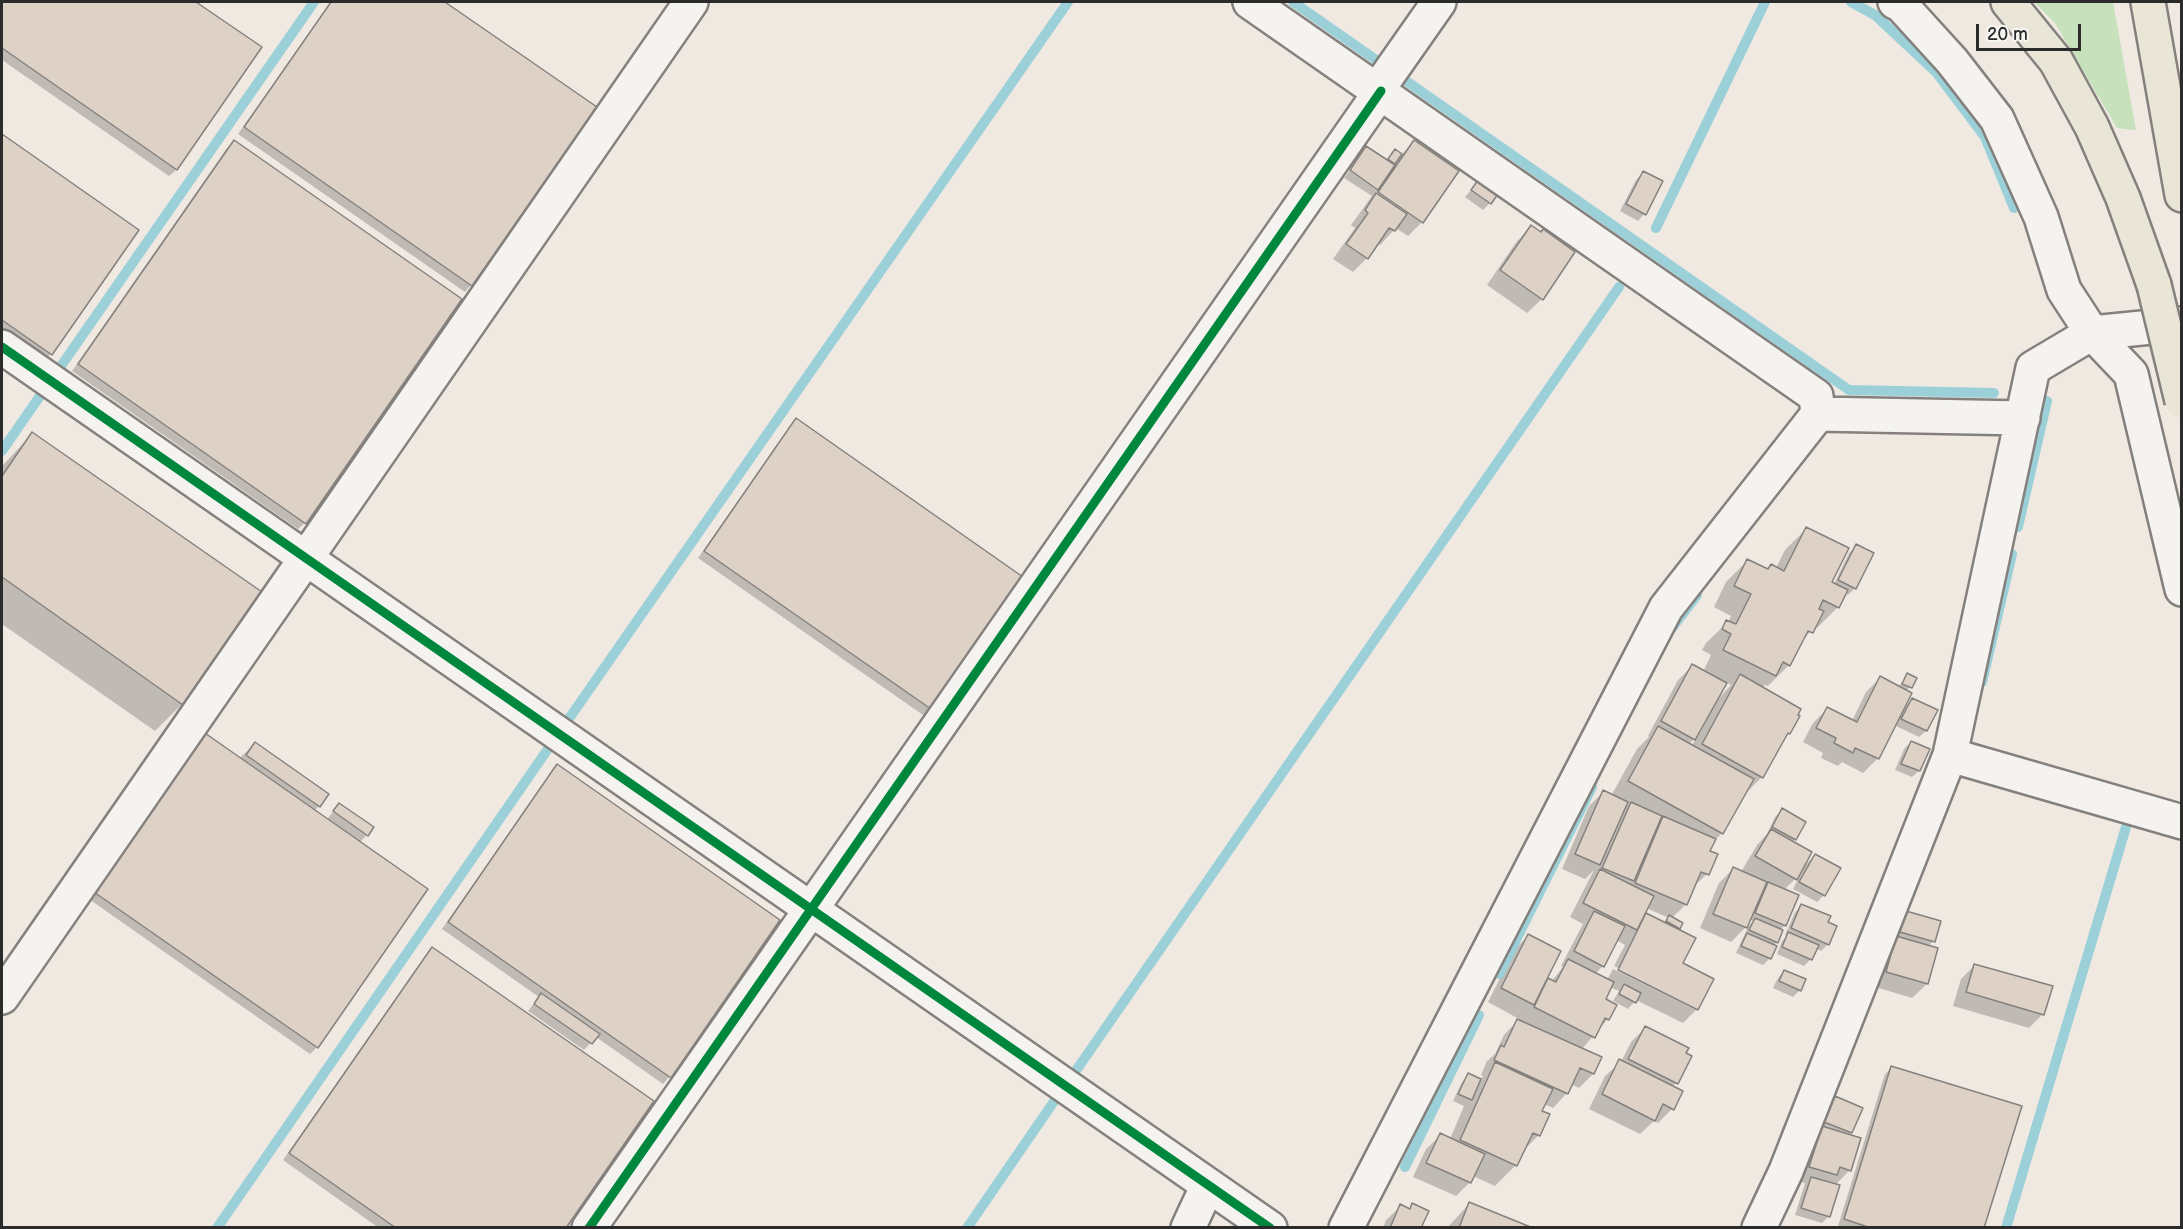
<!DOCTYPE html>
<html>
<head>
<meta charset="utf-8">
<style>
	body { margin:0 }
	#map { position:relative; width:2183px; height:1229px; overflow:hidden; background:#f0e9e1; font-family:"Balsamiq Sans",sans-serif }
	canvas { display:block }
	.frame { position:absolute; inset:0; border:3px solid #2b2b2b; pointer-events:none }
	.scale { position:absolute; left:1976px; top:24px; width:105px; height:27px; box-sizing:border-box; border:3px solid #2b2b2b; border-top:0; padding-left:8px; font-size:18px; line-height:21px; white-space:nowrap; color:#2b2b2b; -webkit-text-stroke:4px #f6f6f2; paint-order:stroke }
</style>
</head>
<body>
<div id="map">
<canvas width="2183" height="1229"></canvas>
<div class="frame"></div>
<div class="scale">20 m</div>
</div>
<script>
const g = document.querySelector('canvas').getContext('2d');
g.lineJoin = 'round';
function paint(path, color) { g.fillStyle = color; g.fill(path, 'evenodd'); }
const toPath = rows => new Path2D(rows.map(r => 'M' + r).join(''));
function stroke(path, color, width, dash) { g.strokeStyle = color; g.lineWidth = width; g.lineCap = dash ? 'butt' : 'round'; g.setLineDash(dash || []); g.stroke(path); }
paint(toPath([
	[2034,2,2113,2,2136,130,2117,128,2055,23]
]), '#c6e1bc');
paint(toPath([
	[2,2,194,2,260,48,176,170,169,176,2,60],
	[331,2,443,2,595,108,471,285,465,292,238,134],
	[2,136,137,230,51,354,44,360,2,331],
	[234,142,305,523,298,529,72,371,227,148],
	[1414,142,1422,222,1408,236,1396,228,1380,245,1377,243,1367,258,1353,272,1333,259,1355,228,1351,225,1372,196,1344,178,1367,148,1386,161,1395,151,1401,155],
	[1643,173,1644,214,1638,221,1620,211,1636,180],
	[1478,182,1490,203,1483,210,1465,197],
	[1531,227,1541,233,1542,299,1527,313,1487,285,1517,241],
	[797,420,930,708,923,715,698,558,790,427],
	[32,434,182,704,155,731,2,624,2,466],
	[1806,529,1830,582,1834,584,1849,553,1856,546,1855,588,1848,595,1844,593,1838,607,1817,628,1814,627,1799,645,1789,665,1768,686,1765,685,1762,688,1798,717,1783,739,1762,777,1742,797,1722,833,1712,843,1708,852,1707,874,1692,888,1686,904,1672,918,1679,928,1677,930,1681,964,1697,1009,1683,1023,1636,1000,1628,1009,1613,1001,1619,991,1610,987,1604,999,1608,1019,1581,1050,1600,1058,1593,1074,1579,1088,1571,1084,1567,1093,1553,1108,1544,1104,1540,1111,1539,1135,1522,1152,1516,1165,1495,1186,1473,1176,1470,1182,1456,1196,1413,1177,1426,1149,1441,1135,1450,1139,1464,1106,1453,1101,1462,1082,1469,1075,1480,1080,1483,1076,1481,1075,1487,1061,1495,1054,1504,1035,1519,1019,1488,1002,1514,950,1528,936,1545,979,1551,982,1563,967,1561,966,1583,924,1570,917,1594,870,1585,879,1562,869,1589,806,1603,792,1611,796,1637,749,1649,737,1648,736,1678,680,1692,666,1703,672,1711,655,1702,650,1706,643,1728,622,1731,616,1714,607,1726,582,1748,560,1767,570,1776,568,1785,550],
	[1726,682,1731,685,1718,699,1717,698],
	[1696,737,1692,746,1689,744],
	[1646,908,1669,918,1663,923,1644,913],
	[1616,940,1625,945,1614,966,1694,1006,1694,1009,1613,969,1607,980,1595,974,1603,966],
	[1908,675,1915,679,1906,692,1904,708,1912,699,1936,711,1926,731,1919,737,1894,725,1878,758,1863,773,1842,762,1838,766,1821,758,1823,753,1803,742,1813,723,1827,709,1852,721,1866,692,1880,678,1898,687],
	[1911,742,1919,771,1912,777,1895,770,1904,749],
	[255,744,319,806,314,811,326,820,339,805,367,835,359,843,317,1047,310,1054,86,897],
	[557,766,669,1077,663,1084,596,1037,584,1050,528,1011,539,997,442,929,551,773],
	[1782,810,1795,839,1792,842,1803,867,1815,855,1839,868,1824,895,1817,902,1793,889,1801,873,1784,890,1797,896,1785,925,1780,930,1770,958,1763,965,1736,953,1748,927,1753,921,1749,919,1746,927,1731,942,1700,928,1719,883,1733,869,1741,872,1757,845,1767,834,1775,817],
	[1801,906,1828,944,1821,951,1815,948,1811,959,1804,966,1777,954,1782,941,1787,936,1785,935,1795,912],
	[1906,913,1933,941,1928,947,1927,984,1912,998,1872,986,1899,919],
	[432,949,564,1228,379,1228,283,1160,425,956],
	[1975,965,2043,1014,2029,1028,1953,1006,1961,979],
	[1784,971,1800,990,1793,997,1773,988,1778,978],
	[1645,1028,1676,1083,1672,1087,1672,1109,1658,1123,1654,1121,1640,1134,1589,1109,1605,1076,1621,1062,1631,1042],
	[1892,1067,1983,1228,1838,1226,1885,1074],
	[1835,1098,1851,1132,1848,1136,1850,1170,1835,1185,1829,1216,1822,1223,1795,1215,1805,1183,1796,1181,1808,1142,1821,1130,1818,1129,1828,1105],
	[1469,1204,1529,1228,1447,1228],
	[1413,1205,1419,1228,1383,1228,1386,1220,1401,1206,1408,1210]
]), '#0003');
stroke(toPath([
	[1293,2,1849,390,1994,393],
	[1851,2,1875,15,1936,72,1985,137,2014,208],
	[1656,228,1765,2],
	[61,366,314,2],
	[2,451,42,393],
	[2018,527,2047,401],
	[1672,628,1697,595],
	[1982,682,2012,554],
	[568,720,1068,2],
	[1499,974,1592,787],
	[1075,1072,1619,287],
	[1405,1167,1479,1015],
	[217,1228,550,746],
	[967,1228,1057,1097],
	[2006,1228,2126,827]
]), '#9bd0d9', 10);
const building = toPath([
	[2,2,196,2,262,47,177,170,2,48,2,2],
	[331,2,445,2,597,107,472,286,244,127,331,2],
	[2,134,139,230,52,355,2,320,2,134],
	[234,140,462,299,306,524,78,364,234,140],
	[1414,140,1459,171,1423,223,1378,192,1414,140],
	[1366,146,1395,165,1378,190,1350,170,1366,146],
	[1395,149,1402,154,1395,164,1388,159,1395,149],
	[1643,171,1663,181,1646,215,1626,204,1643,171],
	[1478,180,1498,194,1491,204,1471,190,1478,180],
	[1376,193,1407,214,1395,231,1389,228,1368,259,1346,244,1368,213,1365,210,1376,193],
	[1531,225,1541,232,1543,229,1575,252,1543,300,1500,270,1531,225],
	[796,418,1023,577,931,709,704,551,796,418],
	[32,432,262,592,183,705,2,577,2,476,32,432],
	[1806,527,1849,548,1832,582,1848,590,1839,608,1823,600,1819,609,1824,611,1813,633,1808,631,1790,666,1783,662,1776,676,1723,650,1731,634,1722,629,1726,620,1736,624,1751,594,1734,586,1747,559,1768,569,1771,564,1784,571,1806,527],
	[1856,544,1874,553,1856,589,1838,580,1856,544],
	[1692,664,1727,683,1695,740,1661,721,1692,664],
	[1907,673,1917,678,1912,688,1902,684,1907,673],
	[1740,674,1801,709,1798,715,1800,716,1790,734,1788,733,1763,778,1702,744,1740,674],
	[1880,676,1912,693,1879,759,1855,748,1853,753,1834,743,1836,738,1816,728,1827,707,1857,722,1880,676],
	[1912,698,1938,710,1927,731,1901,719,1912,698],
	[1658,726,1754,779,1723,834,1628,781,1658,726],
	[202,731,428,889,318,1048,91,890,202,731],
	[1911,741,1930,749,1920,771,1901,764,1911,741],
	[255,742,329,794,320,807,246,755,255,742],
	[557,764,780,920,671,1078,448,922,557,764],
	[1603,790,1628,802,1600,865,1575,854,1603,790],
	[1631,802,1662,816,1634,881,1602,868,1631,802],
	[339,803,374,827,368,836,333,811,339,803],
	[1782,808,1806,822,1796,840,1772,827,1782,808],
	[1663,816,1716,839,1710,851,1718,854,1709,875,1701,872,1687,905,1635,883,1663,816],
	[1771,829,1812,852,1797,880,1755,856,1771,829],
	[1815,854,1841,868,1825,896,1799,882,1815,854],
	[1733,867,1767,882,1747,928,1713,914,1733,867],
	[1600,869,1654,896,1637,930,1583,903,1600,869],
	[1768,882,1799,895,1786,926,1755,913,1768,882],
	[1801,904,1831,916,1828,922,1837,926,1829,945,1791,928,1801,904],
	[1594,911,1625,926,1604,967,1574,951,1594,911],
	[1906,911,1941,921,1935,942,1900,932,1906,911],
	[1646,913,1696,938,1683,963,1714,979,1698,1010,1618,970,1646,913],
	[1669,915,1683,923,1680,929,1666,921,1669,915],
	[1755,918,1783,930,1778,943,1749,930,1755,918],
	[1788,932,1819,945,1812,960,1782,947,1788,932],
	[1747,933,1777,946,1771,959,1741,946,1747,933],
	[1528,934,1561,951,1534,1005,1501,988,1528,934],
	[1896,936,1938,948,1928,984,1886,972,1896,936],
	[432,947,654,1101,566,1228,396,1228,289,1153,432,947],
	[1568,959,1614,982,1606,999,1617,1005,1609,1020,1605,1018,1595,1038,1534,1007,1548,978,1556,982,1568,959],
	[1974,964,2053,986,2044,1015,1966,992,1974,964],
	[1784,970,1806,979,1801,991,1779,981,1784,970],
	[1624,984,1641,993,1636,1003,1619,994,1624,984],
	[541,993,600,1034,592,1044,534,1004,541,993],
	[1517,1019,1602,1057,1594,1074,1580,1068,1568,1094,1494,1060,1501,1045,1504,1047,1517,1019],
	[1645,1026,1689,1048,1686,1053,1692,1056,1678,1084,1628,1059,1645,1026],
	[1619,1059,1683,1091,1674,1110,1663,1104,1655,1121,1602,1094,1619,1059],
	[1495,1062,1553,1089,1542,1111,1550,1114,1540,1136,1533,1133,1517,1166,1460,1140,1495,1062],
	[1891,1066,2022,1106,1984,1228,1871,1228,1844,1219,1891,1066],
	[1468,1073,1481,1079,1472,1100,1458,1094,1468,1073],
	[1835,1096,1863,1108,1852,1133,1824,1122,1835,1096],
	[1822,1126,1861,1138,1851,1171,1840,1167,1837,1175,1809,1167,1822,1126],
	[1440,1133,1485,1154,1471,1183,1426,1163,1440,1133],
	[1811,1177,1840,1185,1830,1217,1801,1208,1811,1177],
	[1469,1202,1533,1228,1459,1228,1469,1202],
	[1412,1203,1429,1211,1421,1228,1390,1228,1400,1204,1410,1209,1412,1203]
]);
paint(building, '#ded2c7');
stroke(building, '#84807d', 1.5);
const minor = toPath([
	[1250,2,1816,396,1818,414],
	[1895,2,1901,5,1952,61,1997,119,2041,217,2064,290,2092,333,2131,374,2182,589],
	[1378,89,1439,2],
	[2,347,1270,1228],
	[1950,755,2182,822],
	[2,997,691,2],
	[589,1228,1381,91],
	[1188,1228,1208,1185],
	[1346,1228,1666,608,1818,414,2023,418],
	[1759,1228,1786,1171,1950,755,2033,368,2092,333,2182,324]
]);
const highway = toPath([
	[2008,2,2056,61,2092,127,2123,198,2154,285],
	[2148,2,2182,195]
]);
stroke(minor, '#84807d', 38);
stroke(highway, '#84807d', 38);
stroke(minor, '#f4f3f0', 33);
stroke(highway, '#e9e5d7', 33);
const highwayBridge = toPath([
	[2154,285,2182,401]
]);
stroke(highwayBridge, '#84807d', 38, []);
stroke(highwayBridge, '#e9e5d7', 33);
stroke(toPath([
	[2,347,1270,1228],
	[589,1228,1381,91]
]), '#00873e', 9);
</script>
</body>
</html>
